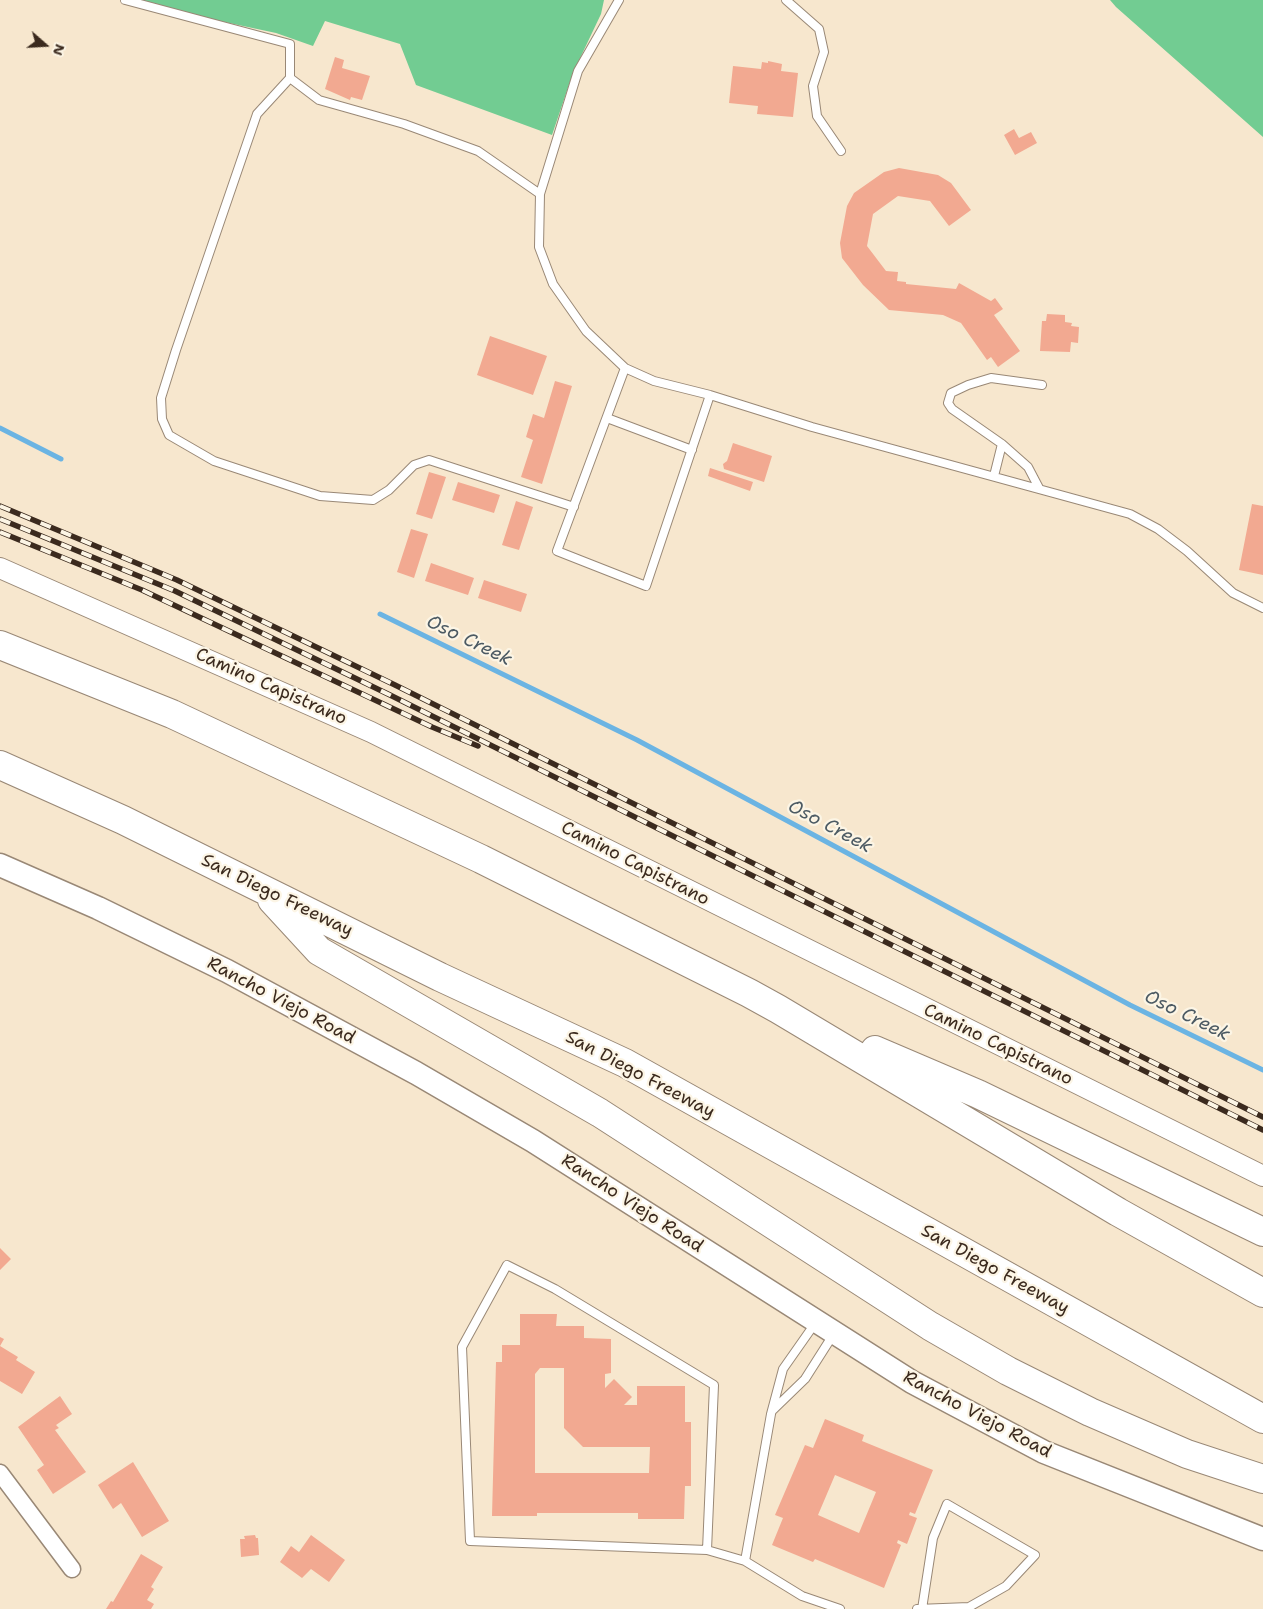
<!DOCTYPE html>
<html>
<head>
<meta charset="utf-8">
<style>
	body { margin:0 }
	#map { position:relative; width:1263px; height:1609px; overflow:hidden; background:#f7e7ce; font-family:"Shantell Sans",sans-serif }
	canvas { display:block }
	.north { position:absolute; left:20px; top:20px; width:50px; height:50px; -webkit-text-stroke:4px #fcf5e5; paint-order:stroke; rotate:109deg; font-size:14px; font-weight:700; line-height:20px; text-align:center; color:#3b2a1e }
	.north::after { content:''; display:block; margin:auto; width:18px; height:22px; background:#3b2a1e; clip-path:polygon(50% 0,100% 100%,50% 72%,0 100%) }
</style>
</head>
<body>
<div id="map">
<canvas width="1263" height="1609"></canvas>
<div class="north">N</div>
</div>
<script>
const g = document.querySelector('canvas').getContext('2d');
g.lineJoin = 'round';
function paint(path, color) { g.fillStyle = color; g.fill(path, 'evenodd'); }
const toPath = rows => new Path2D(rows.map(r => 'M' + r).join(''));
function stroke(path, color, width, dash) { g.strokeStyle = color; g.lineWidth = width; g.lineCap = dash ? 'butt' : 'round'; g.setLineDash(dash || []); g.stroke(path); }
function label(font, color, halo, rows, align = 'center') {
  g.font = font + ' "Shantell Sans",sans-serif'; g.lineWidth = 4.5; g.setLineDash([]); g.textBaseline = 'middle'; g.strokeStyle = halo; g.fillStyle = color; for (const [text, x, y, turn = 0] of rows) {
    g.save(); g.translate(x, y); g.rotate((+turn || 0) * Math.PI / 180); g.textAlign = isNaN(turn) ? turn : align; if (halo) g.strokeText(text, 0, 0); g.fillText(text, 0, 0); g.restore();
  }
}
paint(toPath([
	[121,0,604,0,601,14,573,73,552,135,416,85,400,44,325,21,313,46,276,33],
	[1110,0,1263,0,1263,137,1116,7]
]), '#72cc92');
stroke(toPath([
	[0,428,61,459],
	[380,614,637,740,1130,1005,1263,1070]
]), '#6bb4e3', 5);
paint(toPath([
	[335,57,344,60,342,68,370,76,362,100,351,97,350,100,325,89],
	[768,61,782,64,781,71,798,73,793,117,757,114,758,106,729,103,733,66,761,69,762,62,768,63],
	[1014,129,1019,138,1031,132,1037,143,1015,155,1004,135],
	[899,168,938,175,951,183,971,210,949,226,930,201,898,196,873,214,867,246,886,271,898,272,897,281,906,282,906,284,956,289,959,283,991,301,995,298,1003,309,994,315,1020,351,998,367,991,357,987,360,961,323,943,315,889,310,863,285,842,258,840,243,847,206,854,193,884,172],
	[1047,314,1065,315,1065,322,1072,323,1071,326,1079,327,1078,343,1071,342,1070,352,1040,351,1042,321,1046,321],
	[490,336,547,356,533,395,477,375],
	[555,381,572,386,542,484,521,477,533,440,526,437,533,414,544,418],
	[733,443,772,456,764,482,724,469,723,464,727,461],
	[710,468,753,482,750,491,708,476],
	[429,472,446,477,432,519,416,514],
	[458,482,500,495,494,513,452,500],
	[516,501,533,507,519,550,502,545],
	[1252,504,1263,506,1263,575,1239,570],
	[411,529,428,534,414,578,397,572],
	[431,563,474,578,468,595,425,581],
	[484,580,527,594,521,612,478,598],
	[0,1248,11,1259,0,1270],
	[520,1314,557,1314,556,1326,584,1326,584,1338,611,1339,611,1373,605,1374,605,1388,614,1379,632,1397,624,1405,637,1405,637,1386,685,1386,685,1422,691,1422,691,1486,685,1486,684,1519,638,1519,638,1513,537,1513,537,1516,492,1516,496,1362,502,1362,502,1345,520,1345],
	[540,1368,564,1368,564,1428,583,1447,650,1447,649,1473,535,1473,535,1374],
	[0,1337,4,1339,0,1346,18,1357,16,1360,35,1372,22,1394,0,1381],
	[60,1396,72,1414,56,1425,59,1428,55,1430,86,1472,53,1494,37,1470,44,1465,18,1427],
	[825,1419,864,1435,862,1441,933,1470,915,1514,910,1512,909,1515,917,1518,907,1544,898,1540,897,1543,901,1545,884,1588,815,1559,813,1562,772,1545,783,1518,775,1515,805,1445,813,1448],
	[835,1475,876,1492,859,1533,818,1515],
	[133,1462,169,1521,142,1537,121,1503,113,1509,98,1485],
	[255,1535,256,1538,258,1538,259,1555,241,1557,240,1539,245,1539,244,1536],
	[311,1535,345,1560,329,1582,311,1569,302,1578,280,1562,291,1546,299,1552],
	[141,1554,163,1567,151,1587,154,1589,147,1600,154,1604,151,1609,106,1609,111,1601,113,1602]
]), '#f2a991');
const service = toPath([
	[125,0,290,44,290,78,319,100,404,124,478,151,540,194],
	[619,0,578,71,540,194,539,247,553,284,586,331,625,368,654,381,710,395,812,427,1130,514,1158,529,1187,551,1233,593,1263,608],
	[786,0,819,29,824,52,813,86,817,116,841,151],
	[290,78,257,114,176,350,161,398,162,419,169,435,214,461,320,496,373,500,389,490,414,465,429,460,574,507],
	[625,368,557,551,646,586,710,395],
	[607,418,692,450],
	[1002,444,952,409,948,403,951,393,968,385,991,378,1042,385],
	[994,476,1002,444,1028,467,1039,488],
	[773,1410,805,1379,833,1335],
	[707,1550,714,1385,555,1289,507,1265,462,1347,470,1541,707,1550,745,1561,802,1596,840,1609],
	[745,1561,771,1414,783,1369,816,1322],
	[917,1609,969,1607,1006,1586,1035,1555,947,1504,933,1538,922,1609]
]);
const minor = toPath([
	[0,1473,72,1569]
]);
const tertiary = toPath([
	[0,568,371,732,1263,1176]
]);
const secondary = toPath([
	[0,865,98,908,227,971,416,1073,533,1141,912,1382,1044,1452,1263,1539]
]);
const motorway = toPath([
	[0,645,172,714,481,859,749,993,778,1009,1118,1212,1263,1293],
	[0,765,123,820,440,977,625,1063,1263,1419],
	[272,900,319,951,600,1113,930,1326,1008,1371,1090,1412,1187,1454,1263,1479],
	[875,1050,978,1094,1263,1232]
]);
stroke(service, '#998876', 10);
stroke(minor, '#998876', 19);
stroke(tertiary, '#998876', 22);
stroke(secondary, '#998876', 25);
stroke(motorway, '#998876', 30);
stroke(service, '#fff', 8);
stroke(minor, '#fff', 16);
stroke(tertiary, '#fff', 20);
stroke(secondary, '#fff', 22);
stroke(motorway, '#fff', 28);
const rail = toPath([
	[0,506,177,580,395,685,1263,1117],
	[0,519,175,591,390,695,1263,1130],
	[0,532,142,590,432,727,478,746]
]);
stroke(rail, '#3b2a1e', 5.5);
stroke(rail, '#fcf5e5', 4, [11]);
label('18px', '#3b2a1e', '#fcf5e5', [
	["Camino Capistrano",271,687,24],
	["Camino Capistrano",635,864,27],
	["San Diego Freeway",277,896,26],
	["Rancho Viejo Road",281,1001,28],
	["Camino Capistrano",998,1045,26],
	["San Diego Freeway",640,1075,28],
	["Rancho Viejo Road",632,1204,33],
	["San Diego Freeway",995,1270,29],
	["Rancho Viejo Road",977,1415,28]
]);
label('italic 19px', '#4c5a63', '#fcf5e5', [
	["Oso Creek",469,641,26],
	["Oso Creek",830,827,28],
	["Oso Creek",1187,1016,26]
]);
</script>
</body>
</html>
